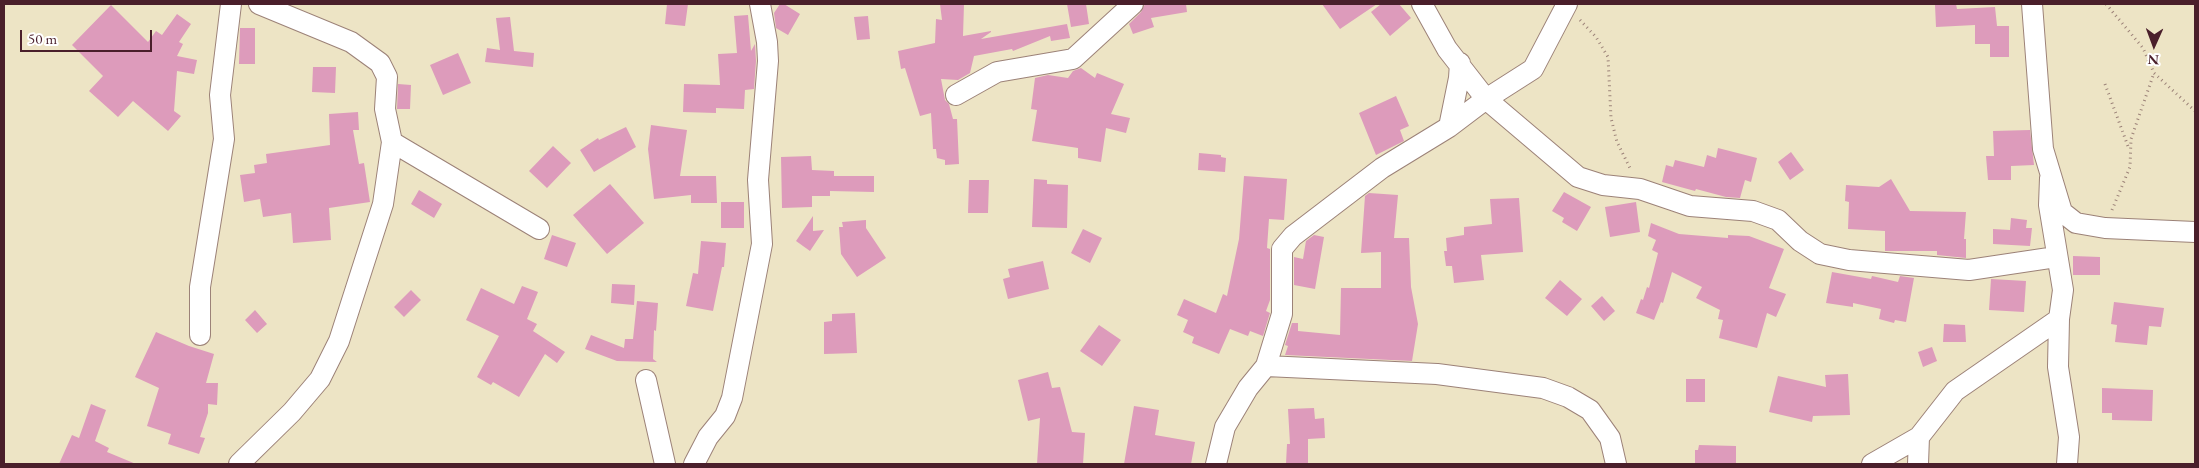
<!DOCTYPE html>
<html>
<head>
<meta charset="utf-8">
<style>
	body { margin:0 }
	#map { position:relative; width:2199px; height:468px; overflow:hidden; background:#ede4c5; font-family:"EB Garamond",serif }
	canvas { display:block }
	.frame { position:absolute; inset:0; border:5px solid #4a1f2b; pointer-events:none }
	.north { position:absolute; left:2129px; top:20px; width:50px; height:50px; -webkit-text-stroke:4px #fff; paint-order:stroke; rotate:182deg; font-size:14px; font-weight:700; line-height:20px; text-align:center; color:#4a1f2b }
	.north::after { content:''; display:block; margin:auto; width:18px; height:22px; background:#4a1f2b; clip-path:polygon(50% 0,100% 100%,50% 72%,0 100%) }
	.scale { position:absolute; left:20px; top:30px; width:132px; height:22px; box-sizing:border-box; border:2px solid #4a1f2b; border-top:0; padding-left:6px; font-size:15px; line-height:18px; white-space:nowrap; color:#4a1f2b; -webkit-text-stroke:4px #fff; paint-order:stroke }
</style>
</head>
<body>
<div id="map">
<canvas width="2199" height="468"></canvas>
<div class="frame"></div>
<div class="north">N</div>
<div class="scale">50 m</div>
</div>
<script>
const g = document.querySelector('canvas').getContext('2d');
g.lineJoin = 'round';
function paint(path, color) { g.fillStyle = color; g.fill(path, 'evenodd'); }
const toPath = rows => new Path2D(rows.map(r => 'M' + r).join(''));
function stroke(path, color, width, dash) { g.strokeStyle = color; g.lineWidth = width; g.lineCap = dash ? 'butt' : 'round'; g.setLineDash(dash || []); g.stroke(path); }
paint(toPath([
	[667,4,688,4,685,26,665,24],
	[780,4,784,4,800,14,788,35,776,28,774,13],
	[940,4,964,4,963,36,991,31,991,32,981,39,1067,24,1070,38,1051,41,1050,36,1013,51,1012,49,974,56,970,73,958,80,941,79,945,100,949,104,953,119,957,119,959,164,945,165,945,160,937,158,936,149,933,149,931,113,920,116,905,68,901,69,898,51,935,43,936,19,942,20],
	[1067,4,1086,4,1089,24,1071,27],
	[1145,4,1186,4,1187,12,1151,18,1154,27,1133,34,1129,24,1141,12],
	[1322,4,1377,4,1340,29],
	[1381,4,1399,4,1411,18,1390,36,1371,12],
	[1956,4,1957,9,1995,7,1997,26,2009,26,2009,57,1990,57,1990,44,1975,44,1975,25,1936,27,1935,5],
	[111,5,148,42,156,31,162,35,177,14,191,24,179,42,183,44,177,56,197,60,194,74,177,71,174,111,181,116,168,131,133,101,118,117,89,91,103,76,72,45],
	[748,15,751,51,755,44,756,61,754,89,745,90,744,109,716,108,716,113,683,112,684,84,720,85,718,54,737,53,734,16],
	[868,16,870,39,857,40,854,17],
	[510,17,514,51,534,53,533,67,485,62,487,48,500,50,496,18],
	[240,28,255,28,255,64,239,64],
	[458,53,471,83,443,95,430,65],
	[313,67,336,67,335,93,312,92],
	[1081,68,1095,78,1097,73,1124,84,1111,114,1130,118,1126,133,1106,128,1101,162,1078,158,1078,148,1032,141,1037,110,1031,109,1035,78,1048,75,1068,78,1073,71],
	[398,84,411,85,410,109,397,109],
	[1396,96,1409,126,1400,130,1404,141,1376,155,1359,113],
	[358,112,359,130,353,130,359,164,364,163,370,202,329,208,331,240,293,243,291,213,263,217,260,199,244,202,240,175,255,173,254,165,267,163,266,154,330,145,329,114],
	[651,125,687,130,680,176,716,176,717,203,691,203,691,195,654,199,648,149],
	[626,127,636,147,594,172,580,150,598,138,599,140],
	[2030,130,2034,165,2011,166,2011,180,1988,180,1986,156,1994,156,1993,131],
	[553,146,571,163,547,188,529,171],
	[1718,148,1757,158,1751,182,1745,180,1740,198,1726,197,1696,189,1695,191,1662,182,1666,165,1673,167,1675,160,1704,167,1707,155,1716,158],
	[1791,152,1804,170,1790,180,1778,162],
	[1199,153,1221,155,1221,157,1226,158,1225,172,1198,170],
	[811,156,812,170,834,171,834,176,874,176,874,192,830,191,830,196,812,196,812,207,782,208,781,157],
	[1244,176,1287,179,1284,220,1269,219,1267,248,1270,249,1270,300,1266,311,1270,313,1263,336,1250,331,1248,336,1230,329,1219,354,1192,343,1194,337,1183,332,1188,320,1177,315,1184,299,1216,313,1223,294,1227,296,1239,239],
	[1034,179,1047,180,1047,184,1068,185,1067,228,1032,227],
	[1891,179,1910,211,1966,212,1964,239,1966,239,1966,258,1937,255,1937,251,1885,251,1885,231,1848,229,1849,202,1845,201,1846,185,1879,187],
	[969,180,989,180,988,213,968,213],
	[610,184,644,223,607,254,573,215],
	[419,190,442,204,434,218,411,204],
	[1564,192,1591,207,1577,231,1562,222,1564,218,1552,211],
	[1369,193,1398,195,1394,238,1409,238,1411,287,1418,324,1412,361,1285,355,1288,346,1285,345,1292,323,1298,323,1298,331,1340,335,1341,288,1381,288,1381,252,1361,253,1365,196],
	[1519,198,1523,252,1481,255,1484,280,1454,283,1452,266,1446,266,1444,251,1447,251,1446,238,1464,235,1464,227,1492,224,1490,199],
	[721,202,744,202,744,228,721,228],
	[1636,202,1640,232,1610,237,1605,207],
	[813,216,813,231,824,230,810,251,796,241],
	[2011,218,2027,220,2026,228,2032,228,2030,246,1993,244,1993,229,2010,230],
	[866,220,866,228,886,258,857,277,841,254,839,227,843,227,842,222],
	[1651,223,1679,234,1728,238,1728,235,1749,236,1784,249,1769,288,1786,294,1776,317,1767,313,1757,348,1719,338,1723,320,1718,319,1720,310,1696,298,1702,287,1672,272,1663,303,1661,302,1654,320,1636,313,1641,299,1643,300,1647,287,1649,288,1658,253,1652,250,1656,240,1648,236],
	[1083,229,1102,238,1090,263,1071,253],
	[552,235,576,243,567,267,544,259],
	[1314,235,1324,237,1315,289,1294,285,1294,257,1303,259,1306,241],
	[701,241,726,243,724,267,722,267,713,311,686,306,693,273,698,274],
	[2073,256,2100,257,2100,275,2073,275],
	[1043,261,1049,289,1008,299,1003,279,1010,277,1008,269],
	[1832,272,1871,279,1872,276,1898,282,1900,276,1914,278,1906,322,1895,320,1894,323,1879,319,1881,309,1853,303,1853,307,1826,303],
	[1991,279,2026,281,2024,312,1989,310],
	[1560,280,1582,299,1567,316,1545,298],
	[612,284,635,285,634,305,611,303],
	[522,286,538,292,527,319,537,324,533,331,565,352,557,363,545,354,519,397,493,382,491,385,477,377,499,336,466,320,481,288,514,304],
	[411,290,421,300,404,317,394,307],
	[1602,296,1615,311,1604,321,1591,306],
	[637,301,658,303,656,331,654,330,653,359,657,362,617,361,585,349,591,335,624,348,625,339,633,339],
	[2114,302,2164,308,2161,327,2149,326,2147,345,2115,342,2117,325,2111,324],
	[255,310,267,324,257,333,245,320],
	[855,313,857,353,824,354,824,322,832,321,832,314],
	[1944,324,1965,325,1966,342,1943,342],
	[1099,325,1121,340,1102,366,1080,351],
	[156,332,189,346,214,354,206,383,218,383,217,405,208,404,208,413,200,437,205,438,199,454,168,444,171,434,147,426,159,388,135,377],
	[1932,347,1937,361,1923,367,1918,352],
	[1048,372,1052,388,1060,387,1072,432,1085,433,1083,464,1037,464,1040,418,1028,421,1018,380],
	[1848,374,1850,415,1813,416,1812,422,1769,412,1778,376,1826,387,1825,375],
	[1686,379,1705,379,1705,402,1686,402],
	[2102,388,2153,390,2152,421,2112,420,2112,413,2102,413],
	[91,404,106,410,95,441,109,448,107,452,136,464,59,464,72,435,79,438],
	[1134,406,1159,410,1155,435,1195,442,1191,464,1124,464],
	[1314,408,1315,419,1324,418,1325,438,1308,439,1308,464,1286,464,1287,444,1290,444,1288,409],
	[1699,445,1736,446,1736,464,1695,464,1695,450,1698,450]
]), '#dd9bbb');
const minor = toPath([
	[259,4,351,42,380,63,387,77,385,109,392,142,539,229],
	[1422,4,1447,49,1486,99,1578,177,1603,185,1640,189,1690,206,1753,211,1778,220,1800,241,1820,254,1849,260,1969,270,2056,257],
	[2032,4,2043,149,2062,212,2076,223,2105,228,2195,232],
	[956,95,997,72,1073,59,1133,4],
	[1449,127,1459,78,1460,63],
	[2059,319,2058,367,2069,437,2067,464],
	[200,335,200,287,224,139,220,95,231,4],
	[1266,366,1437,374,1543,388,1568,397,1590,410,1610,438,1616,464],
	[646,380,665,464],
	[239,464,292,412,320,379,339,341,383,204,392,142],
	[694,464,708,437,725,416,732,398,762,244,758,180,768,61,767,42,760,4],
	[1216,464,1225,427,1248,388,1266,366,1282,314,1282,249,1293,236,1382,168,1449,127,1486,99,1533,69,1567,4],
	[1872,464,1919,437],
	[1918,464,1919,437,1955,391,2059,319,2063,290,2049,205,2050,178]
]);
stroke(minor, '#9c8278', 22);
stroke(toPath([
	[2106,4,2143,48,2154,73,2195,111],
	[1580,20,1596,37,1608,57,1611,118,1617,142,1631,170],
	[2105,84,2129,149],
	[2112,210,2130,167,2131,139,2154,73]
]), '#9c8278', 3, [1, 4]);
stroke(minor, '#fff', 20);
</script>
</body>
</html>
